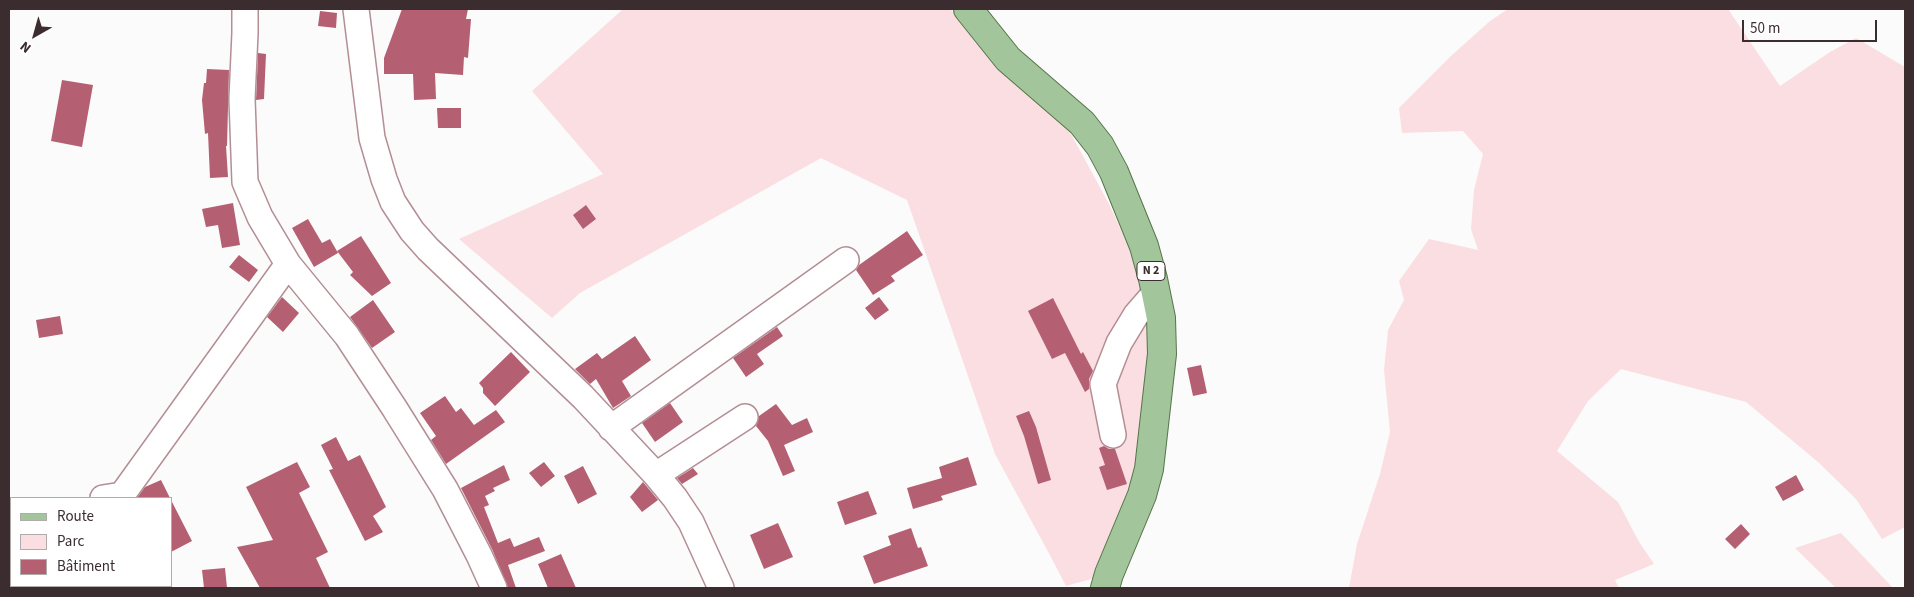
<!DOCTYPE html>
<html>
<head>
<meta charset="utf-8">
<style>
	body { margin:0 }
	#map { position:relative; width:1914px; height:597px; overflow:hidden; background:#fbfbfb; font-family:"Source Sans 3",sans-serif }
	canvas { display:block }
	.frame { position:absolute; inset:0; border:10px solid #3b2c2f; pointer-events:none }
	.legend { position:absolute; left:10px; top:497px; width:162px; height:90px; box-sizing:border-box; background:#fff; border:1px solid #b1abac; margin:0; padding:6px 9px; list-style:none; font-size:15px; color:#3b2c2f }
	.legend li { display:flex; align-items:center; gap:10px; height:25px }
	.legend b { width:25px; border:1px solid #b1abac }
	.north { position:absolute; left:10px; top:10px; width:50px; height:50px; -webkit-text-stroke:4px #fff; paint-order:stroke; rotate:218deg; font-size:14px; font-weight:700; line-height:20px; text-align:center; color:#3b2c2f }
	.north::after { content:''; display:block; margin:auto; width:18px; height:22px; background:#3b2c2f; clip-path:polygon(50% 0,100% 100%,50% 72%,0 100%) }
	.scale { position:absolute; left:1742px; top:20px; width:135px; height:22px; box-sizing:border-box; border:2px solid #3b2c2f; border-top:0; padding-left:6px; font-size:15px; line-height:18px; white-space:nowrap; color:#3b2c2f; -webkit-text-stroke:4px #fff; paint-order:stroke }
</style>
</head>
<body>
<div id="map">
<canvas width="1914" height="597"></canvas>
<div class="frame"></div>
<ul class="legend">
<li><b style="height:6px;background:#a3c59b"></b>Route</li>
<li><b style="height:14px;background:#fadee2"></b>Parc</li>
<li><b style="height:14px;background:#b46072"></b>Bâtiment</li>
</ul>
<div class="north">N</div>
<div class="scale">50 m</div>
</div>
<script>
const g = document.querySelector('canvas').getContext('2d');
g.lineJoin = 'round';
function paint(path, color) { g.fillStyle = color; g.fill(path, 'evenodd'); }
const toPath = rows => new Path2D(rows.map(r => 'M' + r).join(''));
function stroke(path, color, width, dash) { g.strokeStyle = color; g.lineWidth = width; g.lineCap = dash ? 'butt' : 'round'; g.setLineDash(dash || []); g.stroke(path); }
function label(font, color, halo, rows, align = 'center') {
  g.font = font + ' "Source Sans 3",sans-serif'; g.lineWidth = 4; g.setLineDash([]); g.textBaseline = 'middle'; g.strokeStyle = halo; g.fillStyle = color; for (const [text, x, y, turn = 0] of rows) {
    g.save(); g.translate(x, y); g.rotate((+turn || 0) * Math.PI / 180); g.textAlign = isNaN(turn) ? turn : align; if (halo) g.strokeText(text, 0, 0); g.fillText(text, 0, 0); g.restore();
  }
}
paint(toPath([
	[623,9,950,9,970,30,1051,97,1109,204,1161,318,1157,403,1109,574,1066,586,1052,559,995,454,907,200,821,158,580,293,552,318,459,239,603,174,532,91],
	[1508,9,1728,9,1780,86,1830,52,1856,38,1905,67,1905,527,1882,539,1856,499,1818,462,1746,402,1621,369,1588,401,1557,451,1618,502,1638,540,1654,564,1615,580,1619,588,1349,588,1357,544,1380,474,1390,432,1384,370,1388,330,1404,300,1399,281,1429,239,1478,250,1471,229,1474,190,1483,154,1463,131,1402,133,1399,108,1451,56,1490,21],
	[1841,533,1893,588,1836,588,1795,548]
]), '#fadee2');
paint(toPath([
	[402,9,468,9,466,19,471,19,468,58,464,57,463,75,435,73,436,99,414,100,413,74,384,74,384,58],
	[320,11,337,13,336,28,318,26],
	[258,53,266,54,264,99,256,100],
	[207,69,229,70,227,146,226,146,228,177,210,178,208,133,205,134,202,100,204,83,206,83],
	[62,80,93,85,82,147,51,141],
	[437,108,461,108,461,128,438,128],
	[233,203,240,245,222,248,218,225,206,227,202,209],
	[586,205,596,219,583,229,573,215],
	[308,219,322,243,330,239,338,253,314,267,292,228],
	[907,231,923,255,891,276,895,281,873,295,856,270,859,265],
	[361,236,391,283,372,296,350,275,353,272,337,251],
	[239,255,258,270,249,282,229,267],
	[282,297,299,313,283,332,267,317],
	[879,297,889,310,875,320,865,308],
	[1053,298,1081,354,1083,352,1093,371,1089,379,1089,389,1085,392,1065,353,1052,359,1028,311],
	[373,300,395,332,372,348,350,317],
	[60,316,63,334,39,338,36,320],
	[777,327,783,336,757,354,764,364,746,377,733,358],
	[635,336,651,360,622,381,631,396,613,408,596,379,590,384,575,369,597,353,602,359],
	[511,352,530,372,495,406,483,393,483,388,479,383],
	[1201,365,1207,393,1193,396,1187,368],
	[445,396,456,412,461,408,474,425,496,410,505,422,446,464,431,440,436,436,420,413],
	[670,403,683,422,655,442,642,423],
	[776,404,792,425,807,418,813,432,784,445,795,471,783,476,768,441,756,426,759,416],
	[1029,411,1036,427,1051,480,1038,484,1024,436,1016,416],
	[336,437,348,461,360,455,386,507,373,516,383,532,365,541,329,470,333,469,321,445],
	[1104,446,1109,449,1115,449,1127,484,1107,490,1099,467,1105,465,1099,448],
	[968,457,977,485,941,496,943,500,913,509,907,488,942,478,939,467],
	[297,462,310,487,299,493,328,552,316,558,330,588,260,588,237,547,273,540,246,487],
	[544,462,555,476,541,487,529,473],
	[504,465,510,480,493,488,495,491,485,496,489,505,484,507,498,543,510,538,514,547,539,537,545,551,508,565,516,588,508,588,492,549,461,488],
	[583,466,597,494,578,504,564,476],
	[693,468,698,474,682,484,677,478],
	[1796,475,1804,490,1783,501,1775,487],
	[161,480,170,498,137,498,145,487],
	[643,482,658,500,642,512,630,497],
	[868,491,877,514,845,525,837,502],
	[171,500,192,541,171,552],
	[778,523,793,557,764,569,750,535],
	[1741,524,1750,534,1735,549,1725,539],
	[911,528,918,548,921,547,928,566,874,584,863,556,891,545,888,536],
	[561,554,576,588,548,588,538,564],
	[225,568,227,588,204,588,202,570]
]), '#b46072');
const minor = toPath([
	[245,9,245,33,242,99,245,182,260,217,288,264,347,336,395,409,445,489,479,555,494,588],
	[356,9,372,138,384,179,393,202,412,231,428,249,583,397,656,475,675,498,691,522,721,588],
	[611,428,846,260],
	[1113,435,1103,384,1119,343,1136,315,1156,292],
	[656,475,745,417],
	[103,498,122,495,288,264],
	[87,586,89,588]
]);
const major = toPath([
	[968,9,1008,59,1082,123,1100,146,1114,172,1144,246,1153,279,1161,318,1162,354,1149,469,1142,495,1109,574,1105,588]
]);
stroke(minor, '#b38e94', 28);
stroke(major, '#56764a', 30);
stroke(minor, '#fff', 25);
stroke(major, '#a3c59b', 28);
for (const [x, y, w] of [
	[1151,271,28]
]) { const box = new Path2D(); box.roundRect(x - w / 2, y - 9.5, w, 19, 4); g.fillStyle = '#fff'; g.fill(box); stroke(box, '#3b2c2f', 1); }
label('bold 12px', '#3b2c2f', null, [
	["N 2",1151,271]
]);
</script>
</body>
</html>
